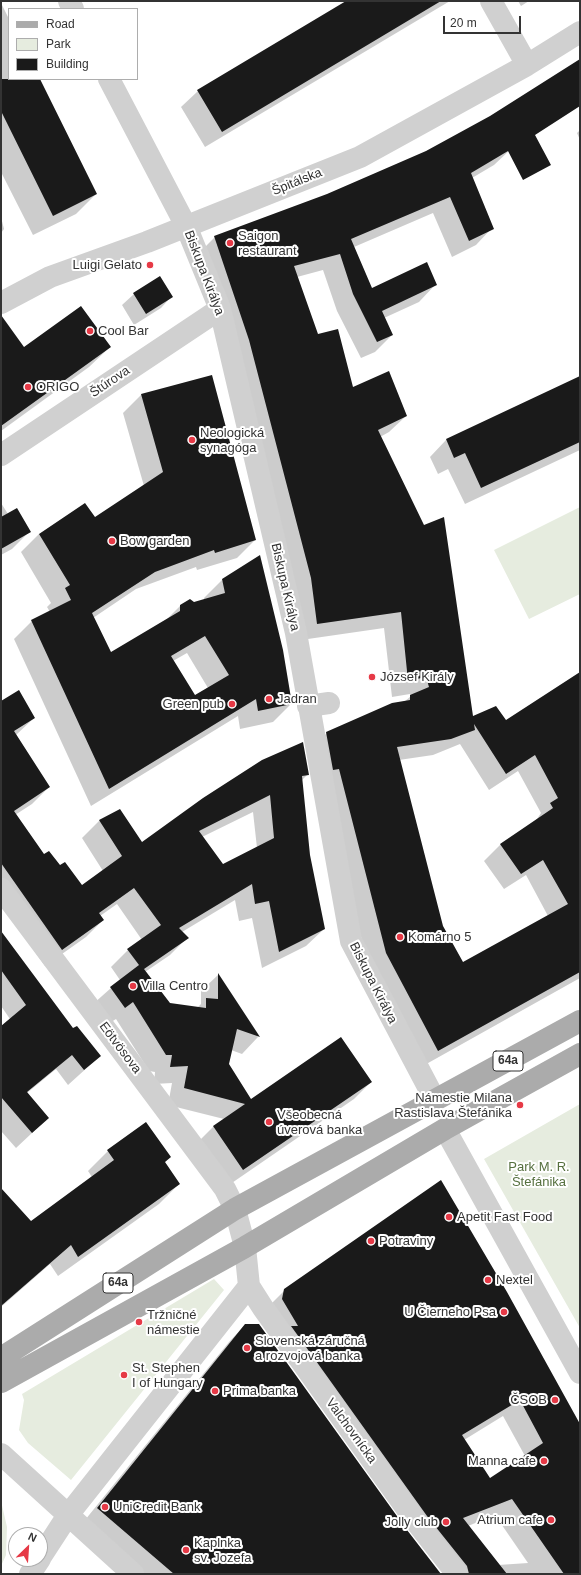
<!DOCTYPE html>
<html>
<head>
<meta charset="utf-8">
<style>
	body { margin:0 }
	#map { position:relative; width:581px; height:1575px; overflow:hidden; background:#fff; font-family:Helvetica,sans-serif }
	canvas { display:block }
	.frame { position:absolute; inset:0; border:2px solid #333; pointer-events:none }
	.legend { position:absolute; left:8px; top:8px; width:130px; height:72px; box-sizing:border-box; background:#fff; border:1px solid #adadad; margin:0; padding:5px 7px; list-style:none; font-size:12px; color:#333 }
	.legend li { display:flex; align-items:center; gap:8px; height:20px }
	.legend b { width:20px; border:1px solid #adadad }
	.north { position:absolute; left:8px; top:1527px; width:40px; height:40px; box-sizing:border-box; background:#fff; border:1px solid #adadad; border-radius:50%; rotate:25deg; font-size:11px; font-weight:700; line-height:16px; text-align:center; color:#333 }
	.north::after { content:''; display:block; margin:auto; width:14px; height:18px; background:#e63946; clip-path:polygon(50% 0,100% 100%,50% 72%,0 100%) }
	.scale { position:absolute; left:443px; top:16px; width:78px; height:18px; box-sizing:border-box; border:2px solid #333; border-top:0; padding-left:5px; font-size:12px; line-height:14px; white-space:nowrap; color:#333; -webkit-text-stroke:3px #fff; paint-order:stroke }
</style>
</head>
<body>
<div id="map">
<canvas width="581" height="1575"></canvas>
<div class="frame"></div>
<ul class="legend">
<li><b style="height:5px;background:#ababab"></b>Road</li>
<li><b style="height:11px;background:#e6ecdf"></b>Park</li>
<li><b style="height:11px;background:#1a1a1a"></b>Building</li>
</ul>
<div class="north">N</div>
<div class="scale">20 m</div>
</div>
<script>
const g = document.querySelector('canvas').getContext('2d');
g.lineJoin = 'round';
function paint(path, color) { g.fillStyle = color; g.fill(path, 'evenodd'); }
const toPath = rows => new Path2D(rows.map(r => 'M' + r).join(''));
function stroke(path, color, width, dash) { g.strokeStyle = color; g.lineWidth = width; g.lineCap = dash ? 'butt' : 'round'; g.setLineDash(dash || []); g.stroke(path); }
function label(font, color, halo, rows, align = 'center') {
  g.font = font + ' Helvetica,sans-serif'; g.lineWidth = 4; g.setLineDash([]); g.textBaseline = 'middle'; g.strokeStyle = halo; g.fillStyle = color; for (const [text, x, y, turn = 0] of rows) {
    g.save(); g.translate(x, y); g.rotate((+turn || 0) * Math.PI / 180); g.textAlign = isNaN(turn) ? turn : align; if (halo) g.strokeText(text, 0, 0); g.fillText(text, 0, 0); g.restore();
  }
}
paint(toPath([
	[580,507,580,594,529,619,494,550],
	[580,1104,580,1328,484,1159],
	[214,1279,224,1290,71,1480,28,1443,19,1430,24,1400,22,1394],
	[1,1501,7,1527,6,1555,1,1566]
]), '#e6ecdf');
paint(toPath([
	[348,1,450,1,205,147,181,107,198,91],
	[518,1,529,1,521,6],
	[1,3,9,19,9,79,39,79,96,194,76,214,33,235,1,172],
	[580,130,580,140,577,133],
	[511,149,494,165,472,178,492,228,476,245,452,257,433,213,354,247,372,290,435,285,419,302,384,318,392,335,375,352,361,358,337,311,323,270,297,277,317,335,353,389,406,416,389,432,380,437,472,717,506,722,580,673,580,978,421,1067,370,970,310,749,327,733,404,702,411,696,410,694,392,697,384,628,301,640,198,254,215,237],
	[460,744,489,790,518,771,541,813,535,822,501,844,484,861,504,889,526,875,548,916,463,963,442,926,399,760,433,755],
	[1,217,4,229,1,233],
	[134,294,172,296,161,308,134,325,122,305],
	[1,336,24,349,110,347,89,367,1,431],
	[580,377,580,450,465,504,448,469,438,474,430,457,446,440],
	[142,394,255,540,237,558,197,570,196,567,136,589,93,618,110,654,167,619,180,606,204,600,204,598,222,580,291,704,273,722,240,729,238,716,91,806,14,639,32,621,50,612,47,607,51,603,21,552,39,534,95,519,144,486,123,413],
	[187,653,208,688,194,697,173,661],
	[1,503,8,514,29,532,12,549,1,555],
	[1,703,34,718,16,735,49,787,32,804,15,815,43,856,60,867,81,887,103,871,82,838,99,821,120,810,142,843,204,799,308,774,301,781,309,855,324,929,306,946,262,968,252,918,239,921,235,900,182,932,187,938,170,955,145,972,169,1004,197,1008,201,1004,201,991,218,975,258,1037,242,1054,231,1050,228,1065,250,1100,371,1082,354,1099,226,1187,196,1144,213,1127,224,1119,168,1105,172,1083,154,1084,155,1072,149,1071,116,1019,108,1024,93,1004,120,980,111,967,128,950,142,940,117,904,100,916,103,920,86,937,45,966,1,904],
	[253,812,257,848,222,866,202,837],
	[1,933,73,1030,100,1056,68,1085,56,1069,27,1093,48,1118,16,1148,1,1131,1,1027,10,1019,1,1006],
	[108,1151,164,1163,179,1184,159,1204,58,1276,50,1264,1,1307,1,1189,31,1222,92,1177,88,1171],
	[285,1290,580,1426,580,1574,444,1574,268,1307],
	[503,1416,525,1456,490,1479,464,1440],
	[495,1515,528,1563,498,1565,468,1526],
	[245,1325,406,1531,440,1574,138,1574,81,1525,229,1342]
]), '#0003');
paint(toPath([
	[346,1,441,1,222,132,197,90],
	[580,59,580,106,535,135,551,165,523,180,508,151,471,173,494,229,469,241,450,197,351,239,372,288,427,262,437,285,382,311,393,335,377,342,353,294,340,254,294,266,318,334,338,329,353,387,389,371,407,416,378,430,424,525,444,517,473,716,496,706,506,720,580,672,580,972,438,1051,386,953,339,769,333,770,326,732,392,703,410,700,410,695,429,687,426,677,408,681,401,612,317,624,311,578,249,340,214,236,327,194,426,151,490,116],
	[474,724,506,774,535,755,558,798,550,803,553,808,500,844,521,874,543,860,568,904,463,962,443,926,397,747,451,739,475,730],
	[1,79,40,79,97,194,53,216,1,111],
	[160,276,173,297,146,314,133,293],
	[81,306,111,347,1,426,1,315,24,347],
	[212,375,256,540,215,553,214,550,155,572,92,613,111,652,180,611,180,605,190,599,194,602,225,593,222,579,260,555,283,650,292,704,258,711,256,699,109,789,31,620,71,600,65,588,70,585,39,534,85,503,95,517,163,472,141,394],
	[205,636,229,675,195,695,171,656],
	[580,376,580,442,481,488,465,453,454,458,446,439],
	[17,508,31,532,1,549,1,517],
	[19,690,35,718,14,731,50,787,14,811,44,854,49,851,60,865,65,862,82,885,122,856,99,820,120,809,142,842,203,798,262,760,303,742,309,775,302,776,310,855,325,929,279,952,269,901,255,904,252,884,179,928,189,938,144,969,170,1003,206,1008,206,998,218,999,218,973,260,1037,237,1029,229,1064,251,1099,341,1037,372,1082,243,1170,213,1126,245,1104,184,1088,188,1066,170,1067,172,1055,166,1055,133,1002,125,1008,110,987,139,965,127,949,161,925,134,888,99,913,104,920,62,950,1,863,1,701],
	[270,795,274,838,223,864,199,831],
	[1,931,73,1028,77,1026,101,1056,84,1070,72,1055,27,1092,49,1118,32,1133,1,1097,1,1026,26,1005,1,970],
	[146,1122,171,1157,165,1162,180,1184,78,1257,71,1245,1,1306,1,1188,31,1221,114,1160,107,1150],
	[441,1180,507,1292,580,1424,580,1574,564,1574,512,1499,463,1518,507,1574,469,1574,467,1566,427,1516,291,1326,298,1326,282,1299,284,1289],
	[520,1400,543,1443,490,1478,462,1435],
	[245,1324,259,1324,407,1530,441,1574,174,1574,97,1508]
]), '#1a1a1a');
stroke(toPath([
	[69,1,73,9],
	[491,1,527,65],
	[109,79,186,226,220,309,296,633,351,941,435,1100],
	[1,303,50,277,147,242,360,157,527,65,580,32],
	[1,455,220,309],
	[308,706,329,703],
	[1,889,225,1189,235,1209,245,1247,249,1286,68,1515,40,1558],
	[445,1129,580,1373],
	[249,1286,263,1308,417,1523,457,1574],
	[1,1454,133,1574],
	[30,1574,40,1559]
]), '#d0d0d0', 22);
stroke(toPath([
	[1,1358,235,1209,580,1021],
	[1,1382,245,1247,445,1129,580,1054]
]), '#ababab', 22);
for (const [x, y, r, color] of [
	[230,243,4,"#e63946"],
	[150,265,4,"#e63946"],
	[90,331,4,"#e63946"],
	[28,387,4,"#e63946"],
	[192,440,4,"#e63946"],
	[112,541,4,"#e63946"],
	[372,677,4,"#e63946"],
	[269,699,4,"#e63946"],
	[232,704,4,"#e63946"],
	[400,937,4,"#e63946"],
	[133,986,4,"#e63946"],
	[520,1105,4,"#e63946"],
	[269,1122,4,"#e63946"],
	[449,1217,4,"#e63946"],
	[371,1241,4,"#e63946"],
	[488,1280,4,"#e63946"],
	[504,1312,4,"#e63946"],
	[139,1322,4,"#e63946"],
	[247,1348,4,"#e63946"],
	[124,1375,4,"#e63946"],
	[215,1391,4,"#e63946"],
	[555,1400,4,"#e63946"],
	[544,1461,4,"#e63946"],
	[105,1507,4,"#e63946"],
	[551,1520,4,"#e63946"],
	[446,1522,4,"#e63946"],
	[186,1550,4,"#e63946"]
]) { const dot = new Path2D(); dot.arc(x, y, r, 0, 2 * Math.PI); g.fillStyle = color; g.fill(dot); stroke(dot, '#fff', 1.5); }
for (const [x, y, w] of [
	[508,1061,30],
	[118,1283,30]
]) { const box = new Path2D(); box.roundRect(x - w / 2, y - 10, w, 20, 3); g.fillStyle = '#fff'; g.fill(box); stroke(box, '#333', 1); }
label('bold 12px', '#333', null, [
	["64a",508,1061],
	["64a",118,1283]
]);
label('13px', '#333', '#fff', [
	["Špitálska",297,182,-22],
	["Biskupa Királya",204,273,69],
	["Štúrova",110,382,-34],
	["Biskupa Királya",285,587,77],
	["Biskupa Királya",373,983,63],
	["Eötvösova",120,1048,53],
	["Valchovnícka",351,1431,54]
]);
label('13px', '#333', '#fff', [
	["Saigon",238,236],
	["restaurant",238,251],
	["Luigi Gelato",142,265,"right"],
	["Cool Bar",98,331],
	["ORIGO",36,387],
	["Neologická",200,433],
	["synagóga",200,448],
	["Bow garden",120,541],
	["József Király",380,677],
	["Jadran",277,699],
	["Green pub",224,704,"right"],
	["Komárno 5",408,937],
	["Villa Centro",141,986],
	["Námestie Milana",512,1098,"right"],
	["Rastislava Štefánika",512,1113,"right"],
	["Všeobecná",277,1115],
	["úverová banka",277,1130],
	["Apetit Fast Food",457,1217],
	["Potraviny",379,1241],
	["Nextel",496,1280],
	["U Čierneho Psa",496,1312,"right"],
	["Tržničné",147,1315],
	["námestie",147,1330],
	["Slovenská záručná",255,1341],
	["a rozvojová banka",255,1356],
	["St. Stephen",132,1368],
	["I of Hungary",132,1383],
	["Prima banka",223,1391],
	["ČSOB",547,1400,"right"],
	["Manna cafe",536,1461,"right"],
	["UniCredit Bank",113,1507],
	["Atrium cafe",543,1520,"right"],
	["Jolly club",438,1522,"right"],
	["Kaplnka",194,1543],
	["sv. Jozefa",194,1558]
], 'left');
label('13px', '#56703f', '#fff', [
	["Park M. R.",539,1167],
	["Štefánika",539,1182]
]);
</script>
</body>
</html>
